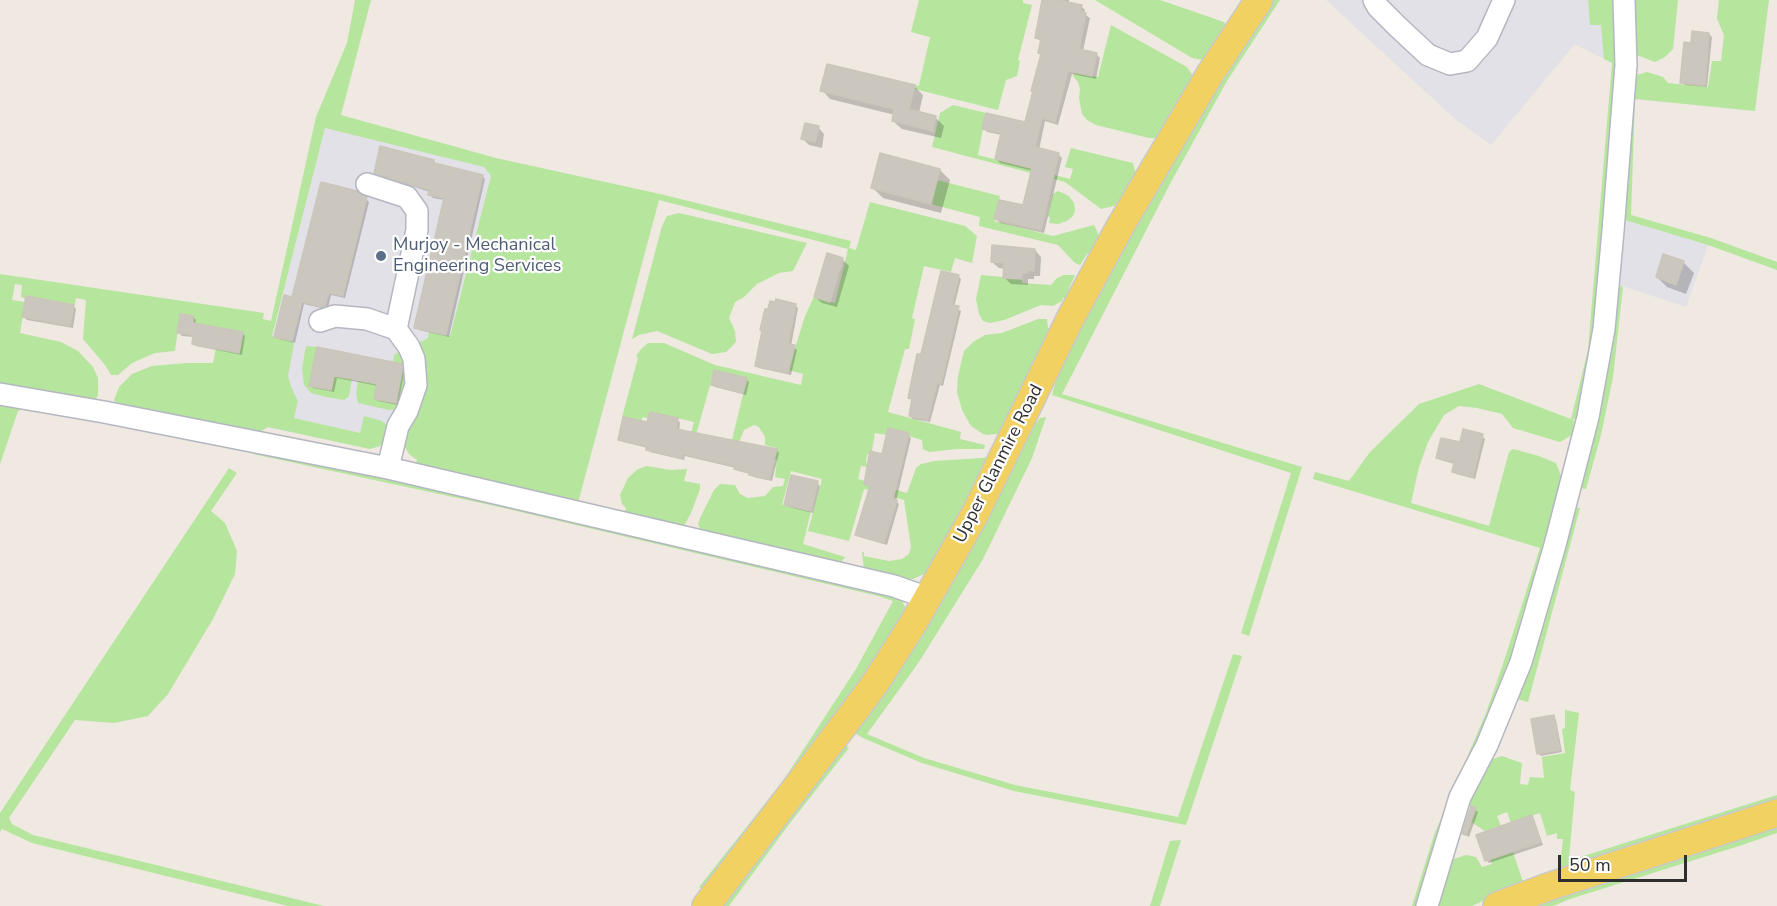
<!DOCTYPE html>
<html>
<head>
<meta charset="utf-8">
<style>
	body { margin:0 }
	#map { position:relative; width:1777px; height:906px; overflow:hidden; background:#efe9e1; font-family:"Nunito Sans",sans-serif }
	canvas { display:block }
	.scale { position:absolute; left:1558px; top:855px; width:129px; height:27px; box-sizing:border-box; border:3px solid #2e2e2e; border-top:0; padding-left:8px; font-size:18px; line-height:21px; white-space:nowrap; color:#2e2e2e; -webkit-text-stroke:4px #fff; paint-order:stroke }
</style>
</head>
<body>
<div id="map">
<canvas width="1777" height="906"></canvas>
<div class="scale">50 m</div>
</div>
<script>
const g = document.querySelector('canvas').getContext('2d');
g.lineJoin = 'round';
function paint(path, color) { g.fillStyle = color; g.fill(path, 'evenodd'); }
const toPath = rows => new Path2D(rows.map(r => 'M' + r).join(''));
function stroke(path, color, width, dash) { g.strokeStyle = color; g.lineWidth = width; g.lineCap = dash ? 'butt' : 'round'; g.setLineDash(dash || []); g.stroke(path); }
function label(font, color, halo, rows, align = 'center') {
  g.font = font + ' "Nunito Sans",sans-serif'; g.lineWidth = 4.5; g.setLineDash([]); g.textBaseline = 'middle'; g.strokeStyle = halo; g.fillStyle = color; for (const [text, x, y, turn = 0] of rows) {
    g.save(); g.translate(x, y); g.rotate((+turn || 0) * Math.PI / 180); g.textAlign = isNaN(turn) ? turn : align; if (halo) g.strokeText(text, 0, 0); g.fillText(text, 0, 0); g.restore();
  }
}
paint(toPath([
	[1326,0,1615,0,1616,65,1575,44,1491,145,1455,119],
	[327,120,495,163,417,460,409,454,403,444,389,433,380,446,370,449,250,424],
	[1621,219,1708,245,1686,307,1616,284]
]), '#e3e1e8');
paint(toPath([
	[355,0,371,0,341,115,496,158,660,194,851,241,849,248,856,250,870,202,965,226,977,236,972,263,955,258,951,272,924,266,912,318,915,319,909,349,905,349,888,412,961,432,960,439,985,445,984,449,957,449,929,452,923,449,922,440,909,436,909,433,887,435,875,433,872,451,867,455,866,462,868,467,861,466,858,479,907,493,916,468,921,464,935,461,981,458,987,457,990,460,935,566,926,573,913,579,896,579,864,570,862,552,864,552,864,556,889,561,902,559,909,554,911,547,904,500,864,489,849,541,808,531,822,479,791,471,782,505,811,511,803,544,845,557,839,565,701,531,698,524,701,516,714,490,720,484,735,485,740,494,748,498,765,496,773,487,783,486,785,479,775,477,777,460,774,459,777,448,765,445,765,437,759,427,754,425,744,430,739,442,732,440,747,378,714,371,696,435,691,433,694,422,664,415,654,420,643,417,641,421,622,417,638,358,636,356,641,349,648,343,664,343,715,365,801,385,803,374,788,370,805,316,814,297,835,303,848,249,659,200,578,503,416,464,417,460,409,454,403,444,403,436,426,389,426,372,423,360,416,344,428,338,429,331,450,336,491,176,484,167,325,128,272,336,292,341,294,344,288,376,292,389,298,401,294,418,360,433,364,416,382,421,388,426,386,440,380,446,370,449,268,427,260,432,251,434,117,405,114,400,119,387,132,374,152,366,186,363,213,363,216,348,239,352,243,332,193,323,193,316,180,314,175,351,155,353,132,363,118,375,111,375,105,365,83,339,86,300,76,298,75,305,27,296,26,299,21,297,22,285,15,284,12,300,25,302,20,333,61,342,78,351,93,367,98,378,98,395,96,399,93,402,0,390,0,274,264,313,263,319,271,321,316,117,347,43],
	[919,0,1023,0,1023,3,1032,5,1018,60,1020,61,1017,76,1006,80,998,110,899,85,900,81,919,86,930,37,911,32],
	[1095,0,1160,0,1224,22,1228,31,1209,61,1192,58],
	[1271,0,1280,0,1227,81,1171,182,1062,394,1302,467,1249,636,1241,633,1291,473,1052,395,1061,362,1163,172],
	[1588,0,1619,0,1613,162,1583,418,1573,419,1574,421,1572,435,1560,442,1513,428,1502,414,1477,408,1459,406,1444,415,1428,442,1419,467,1411,503,1489,526,1509,452,1513,449,1539,456,1556,463,1562,478,1516,660,1423,906,1412,906,1434,835,1486,713,1506,655,1540,548,1313,479,1315,472,1349,481,1370,452,1419,404,1479,384,1571,419,1588,350,1612,63,1604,59,1601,25,1590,25],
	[1631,0,1678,0,1673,49,1665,57,1655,62,1634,54],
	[1719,0,1769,0,1755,111,1635,99,1631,215,1711,238,1777,262,1777,270,1708,245,1621,219,1633,76,1647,72,1663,77,1668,83,1708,87,1712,61,1721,61,1724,35,1717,19],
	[1111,25,1187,67,1197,82,1163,136,1154,138,1149,138,1096,125,1087,120,1082,114,1079,98,1080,89,1078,82,1073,76,1074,72,1098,77],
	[953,105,986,113,978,155,1070,179,1073,169,1065,167,1071,148,1133,163,1136,175,1121,199,1114,206,1101,209,1065,182,932,147,940,113],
	[937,180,1000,196,994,221,1053,236,1094,225,1100,237,1094,249,1087,254,1080,265,1075,263,1058,245,979,226,980,217,931,204],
	[1058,191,1069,196,1074,203,1075,210,1073,216,1067,221,1058,224,1049,223,1050,218,1048,216,1052,198,1053,194],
	[679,213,807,243,793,271,779,273,757,284,744,297,735,302,729,318,735,331,736,342,726,352,712,354,657,331,639,335,632,339,662,226,667,216],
	[981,275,1022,279,1022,283,1051,285,1057,278,1064,275,1075,275,1069,288,1068,299,1063,298,1062,301,1053,306,1041,305,1004,320,990,323,983,321,979,314,976,299],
	[1616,284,1623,287,1613,377,1601,435,1586,489,1574,487],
	[1038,319,1047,319,1048,328,1056,329,1002,433,988,435,983,434,971,426,962,410,957,392,958,376,964,351,973,342,985,335,1002,333],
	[306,346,317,347,309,386,336,365,352,379,349,396,344,400,326,397,311,393,304,385,302,368],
	[402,350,407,381,397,409,389,410,358,403,356,394,358,380,373,383,375,374,379,374,374,399,395,403,403,365,393,363,394,355],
	[0,401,238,445,233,449,139,429,24,408,18,411,0,464],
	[1046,417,1032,458,983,559,919,662,867,734,924,758,1015,785,1178,817,1233,654,1242,656,1186,825,1014,791,922,763,863,738,851,731,1029,432,1040,418],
	[260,447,896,594,902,600,906,610,905,620,707,892,699,887,783,781,856,669,893,601,878,596,495,506,253,454],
	[647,466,670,470,687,469,684,481,700,484,700,489,691,513,685,524,680,528,624,513,626,508,622,504,620,495,628,478,638,469],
	[229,468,237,473,211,511,225,523,237,551,235,574,213,619,168,694,148,716,114,723,75,720,9,818,12,824,33,835,324,906,288,906,32,843,2,829,0,832,0,813],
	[1570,507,1580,508,1528,702,1517,699,1502,735],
	[1565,710,1579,713,1570,790,1575,792,1569,858,1577,858,1777,795,1777,805,1559,873,1563,839,1557,839,1557,833,1547,836,1540,813,1511,823,1507,812,1497,816,1501,826,1485,831,1471,822,1475,808,1463,803,1487,761,1502,756,1522,763,1520,784,1528,785,1530,777,1544,778,1542,757,1565,753,1562,729,1565,728],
	[845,745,849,748,790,823,729,906,720,906],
	[1777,822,1777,833,1739,846,1570,899,1553,906,1521,906],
	[1181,840,1160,906,1150,906,1170,841],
	[1513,852,1523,882,1472,906,1433,906,1444,862,1466,855,1476,857,1482,867,1492,864,1490,859]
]), '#b6e59e');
paint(toPath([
	[1044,0,1069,0,1068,4,1081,6,1085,10,1084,14,1090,18,1083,51,1096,54,1100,58,1096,79,1072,74,1058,125,1045,121,1039,150,1058,154,1062,158,1044,233,1000,223,996,219,1024,207,1033,171,1000,163,996,159,1002,135,987,132,984,128,1026,124,1042,55,1042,42,1036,38],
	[1709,34,1712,37,1707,87,1685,85,1682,82,1693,44],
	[914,86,923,95,919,113,935,117,944,126,941,138,902,129,893,121,895,115,830,99,822,90],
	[818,127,824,134,822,148,809,145,803,139],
	[434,161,436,164,482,176,485,179,449,337,419,330,416,327,445,200,433,198,430,195,430,192,378,175,375,172],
	[940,170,950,180,941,213,883,198,873,188],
	[366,199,369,202,345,298,331,295,328,308,325,309,304,304,295,343,279,339,276,336,294,299],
	[1035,250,1041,257,1040,276,1034,276,1034,279,1028,279,1028,285,1011,284,1004,277,1005,269,999,268,992,262],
	[1664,256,1684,263,1694,273,1686,294,1667,287,1657,277],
	[842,259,849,266,837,307,822,303,815,297],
	[958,276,961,279,954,307,961,311,943,386,940,385,930,422,913,419,910,416,912,400,910,397,922,356],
	[795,305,798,308,791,346,797,350,791,375,759,368,756,366],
	[73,306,76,309,73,328,27,320,24,317],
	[193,317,196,320,195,325,242,333,245,336,242,355,196,346,193,344,194,337,182,336,179,333],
	[318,349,401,366,404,369,404,374,398,405,378,401,375,398,378,386,337,378,334,392,313,388,311,385],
	[746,379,749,382,746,395,715,387,712,384],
	[678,420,680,423,679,431,776,450,779,453,772,481,753,477,751,474,739,471,736,468,685,456,684,460,650,452,648,448,623,442,620,439,648,424],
	[908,435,911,438,896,501,899,504,887,545,860,537,857,534,872,487,866,483,883,456],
	[1482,436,1485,439,1475,479,1456,474,1454,471,1455,464,1440,460,1437,457,1461,444],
	[817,483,820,486,813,513,789,507,786,504],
	[1553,717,1556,720,1562,752,1541,756,1538,753],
	[1475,809,1478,812,1469,837,1464,834],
	[1531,817,1534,820,1543,845,1489,863,1486,860]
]), '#0003');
const building = toPath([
	[1042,0,1058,0,1082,5,1080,11,1086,13,1079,49,1097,53,1092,76,1068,71,1055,122,1042,118,1035,147,1059,153,1041,230,994,219,999,200,1023,205,1032,168,995,159,1001,133,982,129,986,113,1025,122,1033,91,1031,91,1041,54,1038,53,1041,39,1035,38,1042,0],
	[1692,31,1709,33,1705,85,1680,83,1684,42,1691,43,1692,31],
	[827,64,915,85,909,109,936,116,933,131,892,121,894,109,820,91,827,64],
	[805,123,819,126,815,142,801,139,805,123],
	[380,146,434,160,434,163,483,175,446,335,414,328,444,198,428,195,429,190,374,173,380,146],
	[880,153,940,169,931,204,871,188,880,153],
	[321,182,357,191,367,197,343,296,329,293,325,306,321,307,302,302,292,341,274,337,284,295,292,297,321,182],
	[992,245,1035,249,1034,271,1028,270,1027,273,1022,273,1022,279,1003,278,1004,263,991,262,992,245],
	[827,253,843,258,830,302,814,297,827,253],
	[1663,254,1684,261,1676,285,1656,277,1663,254],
	[941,271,959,275,952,305,959,306,941,384,937,383,928,420,909,416,912,399,908,398,917,354,921,354,941,271],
	[26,296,74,305,70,326,22,317,26,296],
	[776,299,796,304,788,344,795,345,788,373,755,366,762,331,760,330,765,309,768,309,770,301,775,302,776,299],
	[180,314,193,316,193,323,243,332,239,353,192,344,193,335,177,333,180,314],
	[317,347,402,364,402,371,396,403,374,399,377,384,352,379,334,376,331,390,309,386,317,347],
	[714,370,747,378,743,393,711,385,714,370],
	[650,412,678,418,676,429,777,449,769,479,749,475,749,473,734,469,735,466,683,454,682,458,646,450,646,446,618,440,623,417,647,422,650,412],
	[888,428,909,433,893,499,897,500,884,543,855,535,870,486,864,484,870,451,882,454,888,428],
	[1463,429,1483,434,1473,477,1452,472,1454,462,1436,458,1441,438,1460,442,1463,429],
	[791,475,818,481,811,511,784,505,791,475],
	[1554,715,1560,750,1537,754,1531,719,1554,715],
	[1471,806,1476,808,1466,835,1462,834,1471,806],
	[1532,815,1541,842,1485,861,1476,835,1532,815]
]);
paint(building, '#cbc7bf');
stroke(building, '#cbc5ba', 1.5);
const minor = toPath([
	[1374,0,1378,7,1398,27,1428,55,1450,64,1467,61,1487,38,1504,0],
	[367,184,407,197,417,211,417,230,396,329],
	[320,321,335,316,367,319,396,329,409,347,414,359,416,385,407,411,398,426,388,468],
	[0,394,104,412,388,468,894,586,928,598],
	[1427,906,1460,797,1487,745,1521,662,1555,545,1588,417,1604,329,1613,231,1626,65,1624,0]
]);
const major = toPath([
	[706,906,856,709,876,682,914,622,975,514,1070,319,1121,225,1210,74,1259,0],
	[1497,906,1548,887,1777,813]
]);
stroke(minor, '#b4b7c1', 24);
stroke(major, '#c9c9c9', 30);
stroke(minor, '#fff', 21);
stroke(major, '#f2d163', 27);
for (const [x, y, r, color] of [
	[381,256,6,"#5c6f8a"]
]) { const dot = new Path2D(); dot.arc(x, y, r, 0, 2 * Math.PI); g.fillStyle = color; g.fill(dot); stroke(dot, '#fff', 2); }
label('18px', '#4e5e75', '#fff', [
	["Murjoy - Mechanical",393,246],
	["Engineering Services",393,267]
], 'left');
label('18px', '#2e2e2e', '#fff', [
	["Upper Glanmire Road",999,464,-63]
]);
</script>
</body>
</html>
